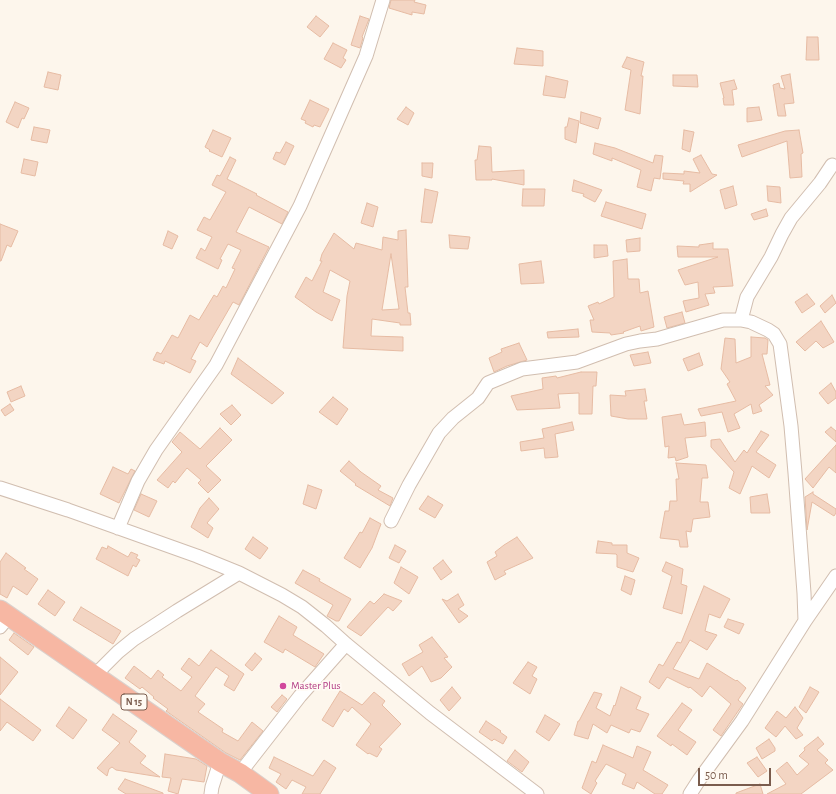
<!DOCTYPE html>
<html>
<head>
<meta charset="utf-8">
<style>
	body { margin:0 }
	#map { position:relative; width:836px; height:794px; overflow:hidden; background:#fdf6ec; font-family:"Alegreya Sans",sans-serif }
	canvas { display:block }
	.scale { position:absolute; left:698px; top:768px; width:73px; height:18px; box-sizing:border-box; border:2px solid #7a5c4d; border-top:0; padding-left:5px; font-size:12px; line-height:14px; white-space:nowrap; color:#7a5c4d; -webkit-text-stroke:3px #fffaf3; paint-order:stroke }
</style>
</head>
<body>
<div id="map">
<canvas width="836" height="794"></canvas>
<div class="scale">50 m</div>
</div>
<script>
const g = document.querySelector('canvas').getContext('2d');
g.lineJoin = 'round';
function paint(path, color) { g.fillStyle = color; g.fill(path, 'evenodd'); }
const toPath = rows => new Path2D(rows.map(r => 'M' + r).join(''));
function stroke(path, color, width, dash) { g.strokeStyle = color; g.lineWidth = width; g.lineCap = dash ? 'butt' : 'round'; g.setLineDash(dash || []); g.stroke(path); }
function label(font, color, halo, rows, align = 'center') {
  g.font = font + ' "Alegreya Sans",sans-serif'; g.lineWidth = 3.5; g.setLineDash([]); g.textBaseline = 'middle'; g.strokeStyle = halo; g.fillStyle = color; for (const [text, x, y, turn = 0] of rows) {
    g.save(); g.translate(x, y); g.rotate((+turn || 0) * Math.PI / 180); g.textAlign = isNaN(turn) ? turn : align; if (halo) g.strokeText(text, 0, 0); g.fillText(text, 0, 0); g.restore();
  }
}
const building = toPath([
	[391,0,415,0,414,2,426,5,424,14,412,12,412,15,389,8,391,0],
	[316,16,329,26,320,37,307,27,316,16],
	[360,16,369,19,362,37,363,38,360,48,351,45,360,16],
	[807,37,818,37,819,60,806,60,807,37],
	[333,43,347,50,343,58,346,60,341,68,324,59,333,43],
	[517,48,543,51,543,66,514,64,517,48],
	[627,57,644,62,641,76,643,76,640,114,625,110,631,70,622,67,627,57],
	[48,72,61,75,58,90,44,87,48,72],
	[790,74,794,103,784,104,786,116,778,116,773,85,779,83,780,88,785,89,781,76,790,74],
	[673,75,697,75,698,87,673,86,673,75],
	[546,76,568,81,565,98,543,95,546,76],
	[734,80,737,89,732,90,734,105,724,105,723,98,724,98,720,83,734,80],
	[310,100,329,109,320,127,314,125,313,127,305,123,306,121,301,119,310,100],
	[15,102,29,108,24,119,22,118,18,128,6,122,15,102],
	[406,107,414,113,408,125,397,119,406,107],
	[759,107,762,120,747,122,747,108,759,107],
	[581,112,601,118,598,129,580,123,581,112],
	[569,118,579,121,576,143,565,139,565,127,567,127,569,118],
	[34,127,50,130,47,143,31,140,34,127],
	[213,130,231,138,222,157,209,151,210,150,205,147,213,130],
	[684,130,694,132,690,152,682,149,684,130],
	[799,130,803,153,801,154,802,177,790,178,787,141,742,157,738,145,785,131,799,130],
	[286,142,294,146,285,165,273,159,276,152,280,153,286,142],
	[595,143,615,148,653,163,655,155,663,156,660,179,654,178,651,191,637,187,641,170,612,158,612,161,593,154,595,143],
	[479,146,491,147,492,172,524,170,524,185,492,179,492,180,476,180,475,160,477,160,479,146],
	[701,155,712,174,717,175,690,192,690,184,683,184,684,181,663,179,663,173,684,174,684,171,700,173,693,159,701,155],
	[230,157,236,160,227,179,257,194,256,195,288,212,282,224,249,207,236,232,269,247,239,305,233,302,207,347,200,342,191,359,196,361,190,373,165,361,164,364,153,360,157,352,161,354,172,335,178,338,190,315,199,320,214,295,217,297,223,286,226,288,235,269,232,268,241,250,228,244,220,259,222,260,218,269,196,258,201,248,205,251,212,237,197,230,204,217,210,220,226,192,212,185,217,175,220,176,230,157],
	[24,159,38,162,35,176,21,173,24,159],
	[422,163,433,163,432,178,422,176,422,163],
	[574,180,602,190,595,202,583,196,584,194,572,191,574,180],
	[733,186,737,205,725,209,720,190,733,186],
	[767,186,780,187,781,203,768,201,767,186],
	[425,189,438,192,432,223,421,222,425,189],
	[523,189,545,189,544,206,522,206,523,189],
	[606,202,646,214,642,229,601,216,606,202],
	[367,203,378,207,373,227,361,223,367,203],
	[766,209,768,216,754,220,751,214,766,209],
	[0,224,18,231,11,247,7,245,1,261,0,261,0,224],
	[406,230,408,287,405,287,408,313,410,313,411,325,400,325,400,323,372,319,371,336,403,337,403,351,343,348,347,296,350,281,330,270,323,292,340,300,332,321,316,312,295,297,306,277,312,281,322,261,320,261,322,254,334,233,354,249,356,243,382,250,383,237,398,240,398,231,406,230],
	[391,254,399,309,382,310,391,254],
	[168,231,178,236,172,249,163,245,168,231],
	[449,235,470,237,468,249,450,248,449,235],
	[640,238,640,251,627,252,626,240,640,238],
	[713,243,713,249,728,249,733,286,713,287,715,293,705,294,709,305,686,312,683,301,699,298,698,282,685,285,678,270,718,257,678,257,677,246,699,247,699,245,713,243],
	[594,245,607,245,608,256,594,258,594,245],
	[627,259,628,279,639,279,640,293,648,291,654,327,641,331,640,326,623,332,624,333,611,335,610,333,592,332,590,320,594,320,588,306,598,302,599,304,614,297,613,261,627,259],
	[541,261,544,283,521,284,519,264,541,261],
	[807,294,815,304,802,313,795,302,807,294],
	[832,295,836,303,825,313,820,306,832,295],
	[682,312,685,323,667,328,664,317,682,312],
	[821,321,834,342,823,348,816,341,805,351,796,342,821,321],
	[578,329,579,337,548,338,547,332,578,329],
	[751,337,765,338,768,340,767,354,762,354,770,385,765,386,773,395,759,405,762,411,753,414,751,404,734,414,740,428,728,432,722,412,701,416,698,409,736,401,727,384,730,382,721,369,725,338,735,339,736,363,751,357,751,337],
	[519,343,527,360,507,366,494,372,489,358,502,352,501,349,519,343],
	[648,352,651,363,634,366,630,355,648,352],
	[699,353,703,365,688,371,683,359,699,353],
	[238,358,284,393,272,404,231,374,238,358],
	[581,372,597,372,596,386,593,386,592,414,579,414,579,393,558,394,560,408,517,410,511,396,543,389,542,378,556,376,557,378,581,372],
	[831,383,836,392,836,398,828,404,819,393,831,383],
	[21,386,25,396,11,402,7,392,21,386],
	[645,389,647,401,644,401,647,419,628,419,611,416,610,395,626,396,625,391,645,389],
	[333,397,348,409,337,425,319,412,333,397],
	[10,404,14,410,5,416,1,410,10,404],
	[232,405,241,415,231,425,220,414,232,405],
	[681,414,684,425,705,422,706,436,685,438,688,457,676,461,675,457,668,458,669,446,665,447,662,417,681,414],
	[572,422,574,430,555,434,558,457,545,458,544,448,521,451,520,442,544,438,542,429,572,422],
	[831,427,836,431,836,442,825,432,831,427],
	[220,428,232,440,206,466,221,480,208,493,198,483,201,480,187,468,175,483,173,481,168,488,157,480,182,452,172,442,180,432,200,449,220,428],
	[761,431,769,435,756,452,776,465,769,478,752,466,740,494,729,488,734,472,711,447,711,440,720,439,735,462,744,450,747,453,761,431],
	[836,445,836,473,829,467,813,488,805,479,836,445],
	[349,461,361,472,381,486,378,490,393,498,390,506,355,485,356,484,340,471,349,461],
	[676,463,706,465,708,478,702,478,700,502,708,502,710,517,693,519,691,532,686,531,688,547,680,547,679,540,660,538,665,511,669,511,670,501,677,501,676,479,679,479,676,463],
	[113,467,128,474,131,469,135,471,119,503,100,494,113,467],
	[308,485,322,490,316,509,303,504,308,485],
	[813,492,813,494,836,509,836,513,834,516,812,502,807,530,805,497,813,492],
	[141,494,157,501,149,517,134,510,141,494],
	[767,494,770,513,751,513,750,497,767,494],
	[428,496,443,505,435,518,419,509,428,496],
	[209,498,219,509,207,523,213,528,208,538,191,527,200,508,209,498],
	[370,518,381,524,372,548,360,568,344,558,360,532,362,533,370,518],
	[253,537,268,548,260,559,245,549,253,537],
	[517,537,533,558,504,571,506,574,495,580,487,562,497,556,495,552,504,545,517,537],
	[598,541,612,543,612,545,627,545,627,553,639,558,633,572,617,567,617,555,616,554,596,553,598,541],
	[395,545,406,551,399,563,389,558,395,545],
	[108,546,128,557,131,552,138,555,136,558,140,560,136,567,133,565,128,576,96,559,102,547,107,549,108,546],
	[6,553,26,568,24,569,38,579,27,595,13,586,7,598,0,594,0,562,6,553],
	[443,560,452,572,441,580,433,568,443,560],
	[666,562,683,569,681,584,687,586,682,614,663,608,672,576,662,571,666,562],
	[401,567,418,577,409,594,394,583,401,567],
	[303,570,320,579,319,581,351,599,339,621,336,621,327,616,333,605,295,583,303,570],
	[625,576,635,580,631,595,621,590,625,576],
	[704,586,730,599,720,618,709,614,705,631,717,635,707,650,690,640,673,669,699,679,707,663,736,681,737,680,746,688,738,700,743,704,721,736,713,730,731,704,710,686,702,697,690,687,689,688,667,677,659,689,649,682,659,664,663,666,677,642,681,643,704,586],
	[48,590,65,602,55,616,38,604,48,590],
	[384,594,402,601,393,611,388,607,361,636,347,627,370,601,374,604,384,594],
	[458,594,464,605,458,609,468,616,459,623,442,599,447,601,458,594],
	[81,607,121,631,113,644,73,620,81,607],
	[279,616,297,627,293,635,324,654,315,667,285,649,283,653,264,642,279,616],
	[728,619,744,624,739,634,724,627,728,619],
	[14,633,34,647,28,655,9,640,14,633],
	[432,637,448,657,444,658,452,667,441,678,431,682,422,666,409,676,402,664,423,652,419,645,432,637],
	[211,650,244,674,234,691,224,685,229,676,216,667,195,696,205,704,198,712,223,729,222,732,238,741,252,722,263,731,240,760,226,753,166,711,168,709,153,698,154,697,142,687,140,689,125,678,134,666,151,679,158,670,164,675,162,677,181,691,192,677,181,669,189,658,199,666,211,650],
	[255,653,262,659,252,671,245,665,255,653],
	[0,657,18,672,0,695,0,657],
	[528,662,537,667,532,676,537,679,530,694,513,683,528,662],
	[452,687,461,698,449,711,440,700,452,687],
	[621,687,641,697,636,709,649,714,640,732,631,729,629,733,611,725,607,733,593,724,588,739,574,735,578,721,579,721,594,692,602,694,596,708,610,716,614,705,615,706,621,687],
	[810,687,819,692,806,713,799,707,810,687],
	[340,691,362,705,374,692,385,701,382,705,401,724,379,747,382,749,377,757,369,753,368,754,356,745,371,724,352,707,348,712,344,709,333,727,322,720,340,691],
	[282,695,287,699,277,712,271,707,282,695],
	[0,699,41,730,33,741,7,722,0,731,0,699],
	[682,703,692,710,678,730,696,742,687,755,672,744,671,746,657,736,682,703],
	[69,707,87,720,73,739,56,726,69,707],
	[795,707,803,718,797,728,803,735,796,739,785,726,776,737,765,728,777,711,786,718,795,707],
	[113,714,137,731,129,742,146,756,140,763,160,777,116,770,112,767,109,769,107,776,97,768,120,743,102,730,113,714],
	[545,715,560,724,549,741,536,732,545,715],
	[486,721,501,731,500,732,507,737,503,744,494,739,492,741,479,732,486,721],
	[818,737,824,744,817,750,828,760,825,763,833,770,801,794,767,794,786,784,776,771,787,762,797,775,809,764,799,756,805,750,804,748,818,737],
	[769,739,775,748,775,751,762,759,756,748,769,739],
	[603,745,633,758,637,746,651,752,643,770,668,785,662,794,655,794,637,782,634,789,622,784,626,774,606,764,595,781,597,783,591,794,582,788,592,761,596,763,603,745],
	[515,750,529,762,522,772,507,761,515,750],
	[165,754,196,759,207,766,204,782,182,779,178,794,168,791,171,778,162,777,165,754],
	[274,757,313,776,324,760,336,768,320,794,302,794,306,787,292,780,286,789,276,782,281,774,269,768,274,757],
	[757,757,767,771,758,777,747,763,757,757],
	[125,779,163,793,163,794,126,794,118,789,125,779],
	[760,784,763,794,736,794,736,793,760,784]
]);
paint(building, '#f3d5c3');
stroke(building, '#e6bba3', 1);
const minor = toPath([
	[741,320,747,297,771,257,782,234,791,218,820,183,832,165],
	[0,488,68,510,197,556,239,573,282,595,302,607,326,626,346,644,430,713,537,794],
	[391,521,409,485,439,433,453,418,478,398,488,383,522,369,577,362,626,344,640,341,657,339,723,320,741,320,751,322,768,330,774,334,780,344,791,426,795,473,804,593,805,621],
	[118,528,138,481,156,450,216,365,300,206,366,56,383,0],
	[0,627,9,616],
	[95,675,118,652,134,639,177,611,239,573],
	[240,773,300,696,346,644],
	[211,794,212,787,220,762],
	[690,794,699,780,742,721,805,621,836,576]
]);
const highway = toPath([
	[0,610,220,762,240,773,269,794]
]);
stroke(minor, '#d1beb0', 15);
stroke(highway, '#dad1cd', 21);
stroke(minor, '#fff', 13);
stroke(highway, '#f7b7a3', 19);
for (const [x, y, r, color] of [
	[283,686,4,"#d1479c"]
]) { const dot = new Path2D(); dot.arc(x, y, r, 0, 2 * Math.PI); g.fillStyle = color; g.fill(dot); stroke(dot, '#fffaf3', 1.5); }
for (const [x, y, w] of [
	[134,702,26]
]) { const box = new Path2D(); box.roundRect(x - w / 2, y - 8, w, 16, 3); g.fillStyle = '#fffaf3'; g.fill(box); stroke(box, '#7a5c4d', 1); }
label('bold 10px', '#7a5c4d', null, [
	["N 15",134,702]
]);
label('11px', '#b23c85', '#fffaf3', [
	["Master Plus",291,686]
], 'left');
</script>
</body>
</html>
